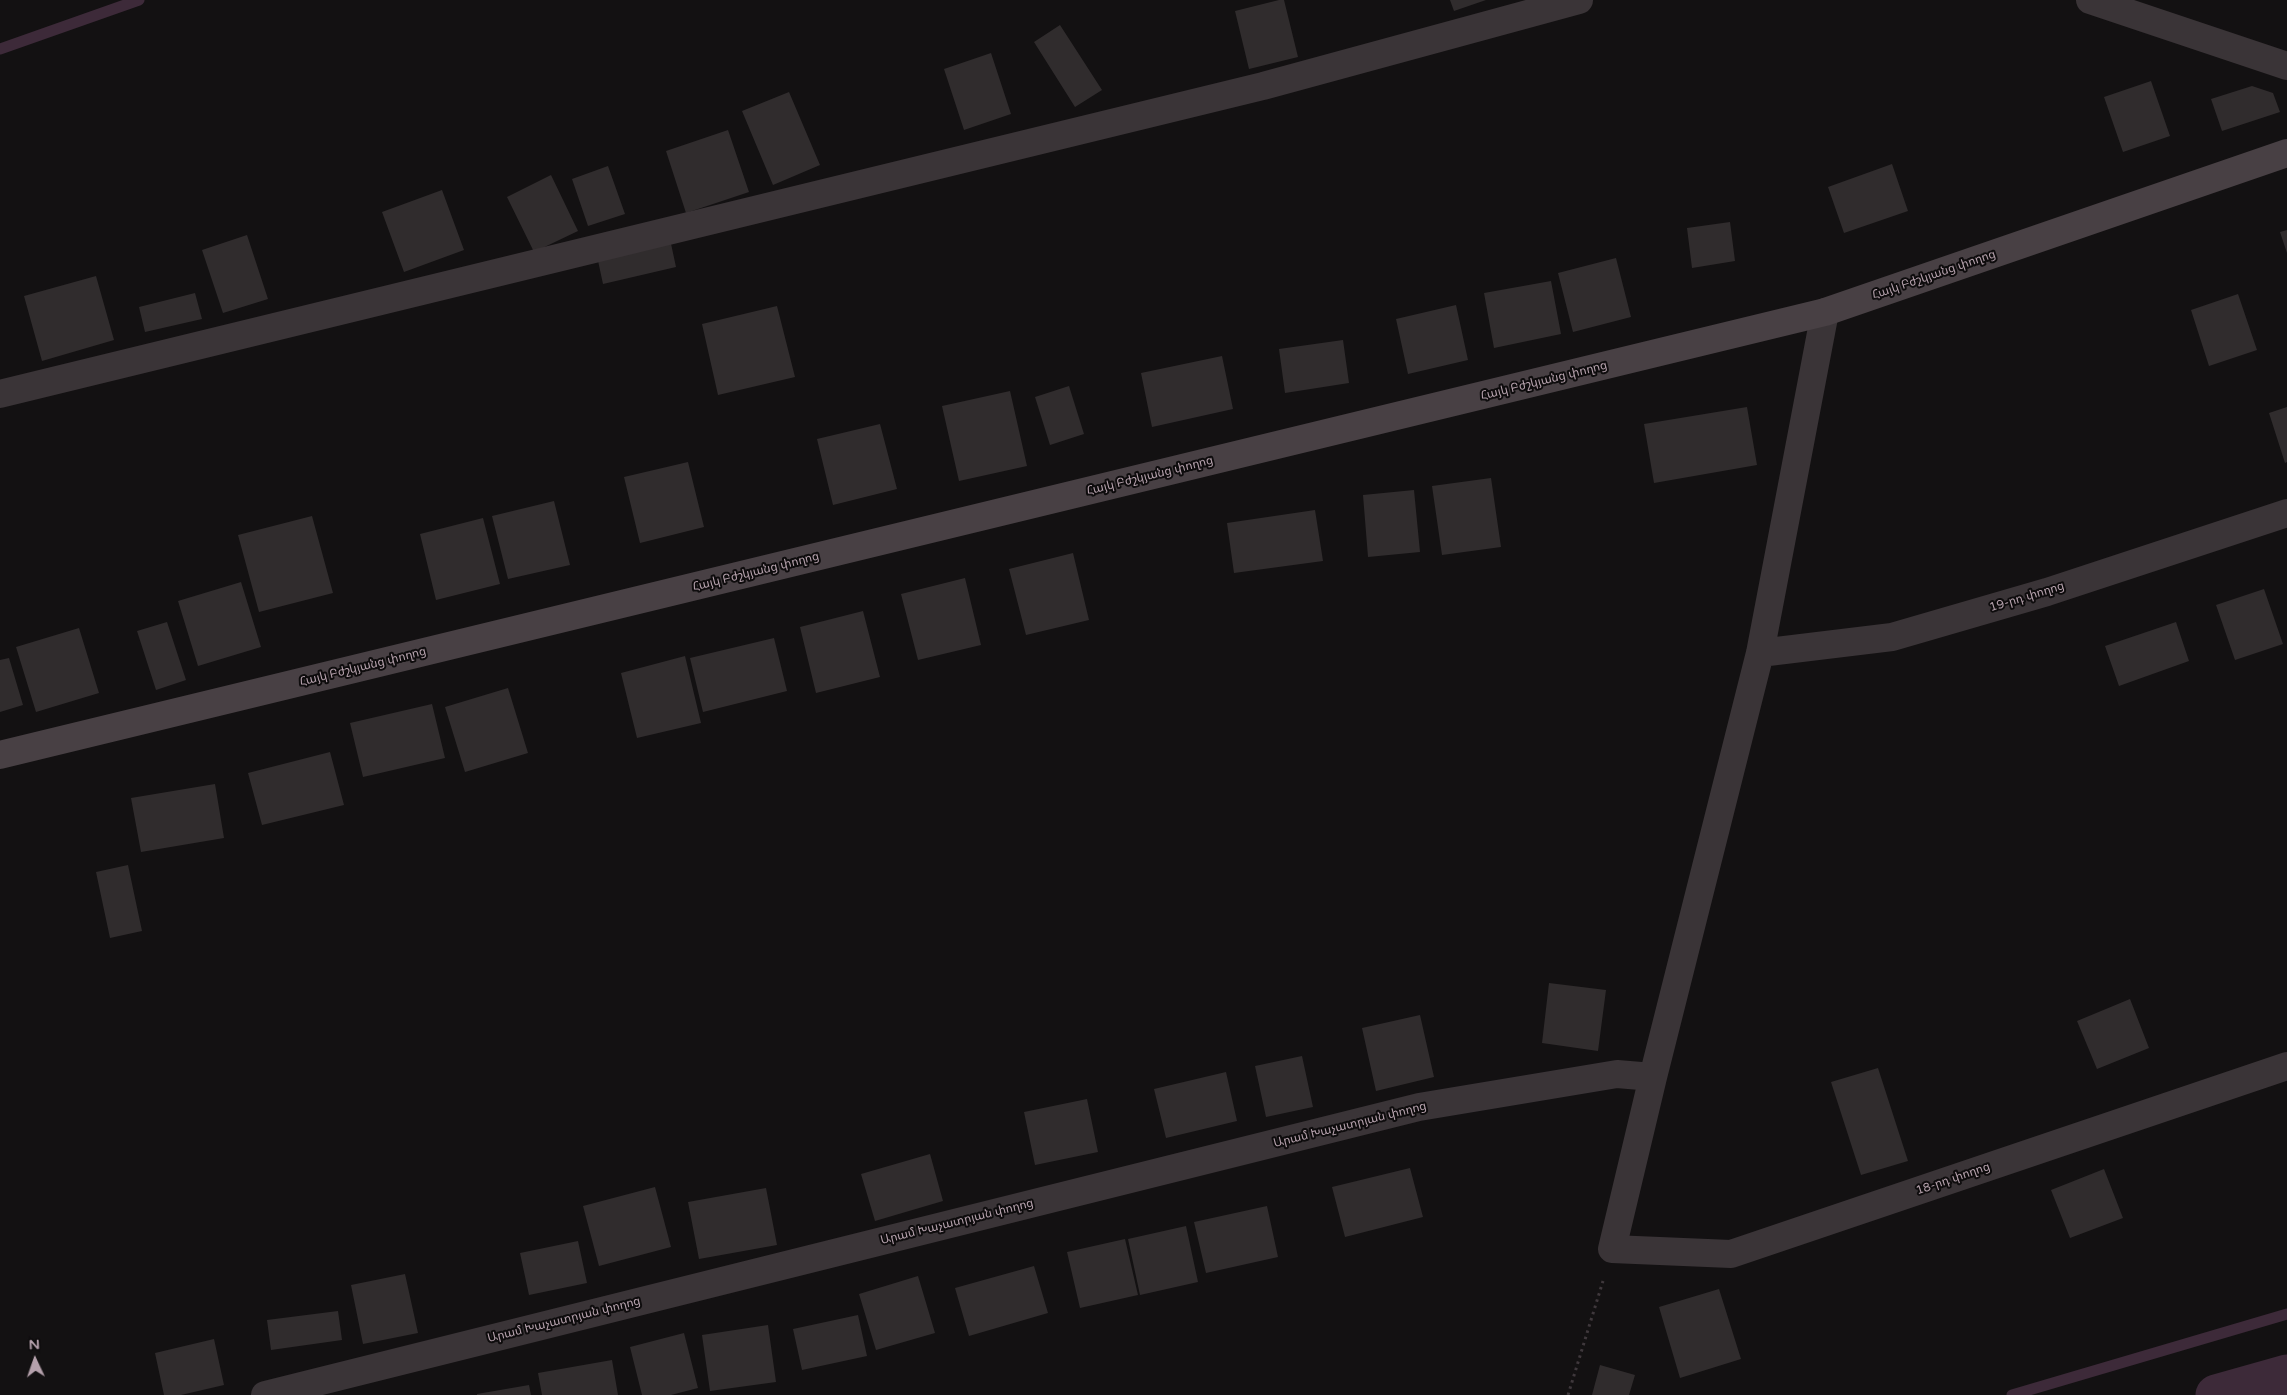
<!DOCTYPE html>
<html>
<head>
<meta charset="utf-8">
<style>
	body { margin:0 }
	#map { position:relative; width:2287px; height:1395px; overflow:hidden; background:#131112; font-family:"Varela Round",sans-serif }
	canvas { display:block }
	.north { position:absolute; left:10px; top:1335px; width:50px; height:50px; -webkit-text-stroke:4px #0e0c0d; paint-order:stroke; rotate:357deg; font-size:14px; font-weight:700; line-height:20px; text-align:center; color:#b5a1ac }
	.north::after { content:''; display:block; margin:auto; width:18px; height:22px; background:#b5a1ac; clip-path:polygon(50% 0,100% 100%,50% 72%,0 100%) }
</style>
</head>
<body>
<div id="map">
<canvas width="2287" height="1395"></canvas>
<div class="north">N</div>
</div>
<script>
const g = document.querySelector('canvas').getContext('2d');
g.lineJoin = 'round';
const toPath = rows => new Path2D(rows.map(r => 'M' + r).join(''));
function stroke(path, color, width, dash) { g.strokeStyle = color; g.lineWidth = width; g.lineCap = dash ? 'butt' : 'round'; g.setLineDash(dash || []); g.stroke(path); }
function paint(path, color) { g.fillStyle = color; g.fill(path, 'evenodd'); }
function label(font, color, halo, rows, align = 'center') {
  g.font = font + ' "Varela Round","Noto Sans Armenian",sans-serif'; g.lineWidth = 4; g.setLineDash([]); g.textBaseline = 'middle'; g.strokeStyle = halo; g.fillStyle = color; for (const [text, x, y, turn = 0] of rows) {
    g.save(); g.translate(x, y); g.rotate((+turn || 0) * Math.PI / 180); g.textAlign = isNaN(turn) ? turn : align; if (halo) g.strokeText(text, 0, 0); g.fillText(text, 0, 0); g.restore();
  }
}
stroke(toPath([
	[0,49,139,0],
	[2012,1395,2287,1314]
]), '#3d2a39', 11);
stroke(toPath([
	[2216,1395,2287,1375]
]), '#3d2a39', 41);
paint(toPath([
	[1279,0,1284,0,1298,57,1249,69,1235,11],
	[1450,0,1486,0,1454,11],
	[1060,25,1102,90,1075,107,1034,42],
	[991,53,1011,114,964,130,944,69],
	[2151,81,2170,136,2123,152,2104,97],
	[2252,86,2273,93,2280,112,2222,131,2211,99],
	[789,92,820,165,773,185,742,111],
	[728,130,749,192,686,213,666,151],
	[1892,164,1908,211,1844,233,1828,187],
	[608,166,625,214,588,226,572,179],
	[551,175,578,231,534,252,507,197],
	[442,190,464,250,404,272,382,212],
	[1730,222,1735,261,1692,268,1687,228],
	[2287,230,2287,253,2280,232],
	[247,235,268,299,223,313,202,250],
	[670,239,676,267,603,284,597,256],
	[1616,258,1631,317,1573,332,1558,273],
	[96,276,114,340,42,361,24,296],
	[1551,281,1561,334,1494,348,1484,293],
	[195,293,202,319,145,332,139,307],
	[2238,294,2257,350,2209,366,2191,310],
	[1456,305,1468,360,1408,374,1396,319],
	[777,306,795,377,718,395,702,324],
	[1343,340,1349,383,1285,393,1279,349],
	[1222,356,1233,409,1152,427,1141,373],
	[1069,386,1084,434,1050,445,1035,397],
	[1010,391,1027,466,959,481,942,406],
	[1747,407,1757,465,1654,483,1644,424],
	[2287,407,2287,462,2285,463,2269,413],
	[880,424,897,489,833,505,817,439],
	[688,462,704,527,640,543,624,477],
	[1491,478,1501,547,1442,555,1432,486],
	[1414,490,1420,552,1368,557,1363,495],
	[554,501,570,565,508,579,492,516],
	[1315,510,1323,561,1234,573,1227,523],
	[312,516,333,593,259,612,238,535],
	[483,518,500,584,436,600,420,534],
	[1073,553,1089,620,1026,635,1009,569],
	[965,578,981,645,918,660,901,594],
	[241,582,261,647,198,666,178,601],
	[2264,589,2283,644,2235,660,2216,605],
	[863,611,880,677,816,693,800,627],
	[167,622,186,680,156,690,137,631],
	[2176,622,2189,661,2119,686,2105,646],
	[79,628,99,693,36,712,16,647],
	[774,638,787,691,703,712,690,658],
	[685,656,701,723,637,738,621,673],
	[9,658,23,705,0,712,0,660],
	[508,688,528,753,465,772,445,707],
	[432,704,445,758,363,777,350,723],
	[330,752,344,805,262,825,248,773],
	[215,784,224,838,141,852,131,798],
	[128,865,142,931,110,938,96,872],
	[1549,983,1606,990,1598,1051,1542,1043],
	[2130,999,2149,1048,2097,1069,2077,1021],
	[1420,1015,1434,1077,1376,1091,1362,1028],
	[1302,1056,1313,1107,1266,1117,1255,1066],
	[1878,1068,1908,1161,1861,1175,1831,1082],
	[1226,1072,1237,1121,1166,1138,1154,1089],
	[1087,1099,1098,1152,1035,1165,1024,1112],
	[930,1154,943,1201,875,1221,861,1174],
	[1410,1168,1423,1217,1345,1237,1332,1187],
	[2104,1169,2123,1218,2070,1238,2051,1190],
	[655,1187,671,1247,599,1266,583,1206],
	[766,1188,777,1245,699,1259,688,1202],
	[1267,1206,1278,1257,1206,1273,1194,1222],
	[1186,1226,1198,1282,1140,1295,1128,1239],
	[1125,1239,1138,1295,1080,1308,1067,1252],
	[578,1241,587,1283,529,1295,520,1253],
	[1034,1266,1048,1313,969,1336,955,1288],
	[405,1274,418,1333,363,1344,351,1285],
	[918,1276,935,1333,876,1350,859,1294],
	[1719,1289,1741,1359,1680,1378,1659,1307],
	[338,1311,342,1340,271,1350,267,1320],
	[858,1315,867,1356,802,1370,793,1329],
	[768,1325,776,1382,710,1391,702,1335],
	[684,1333,698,1388,671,1395,642,1395,630,1347],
	[214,1339,224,1385,181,1395,164,1395,155,1353],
	[612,1360,618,1395,542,1395,538,1373],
	[1600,1365,1635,1375,1629,1395,1592,1395],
	[529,1385,531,1395,477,1395,477,1394]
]), '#302c2d');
stroke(toPath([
	[1568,1395,1603,1281]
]), '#3f383c', 3, [2.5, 4]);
stroke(toPath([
	[2090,0,2287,66],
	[1825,312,1760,653,1653,1077,1612,1249,1731,1254,2287,1066],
	[0,394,1263,86,1579,0],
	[1760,653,1892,637,2047,592,2287,513],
	[265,1395,1419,1107,1617,1074,1653,1077]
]), '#3a3437', 28);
stroke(toPath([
	[0,755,1825,312,2287,153]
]), '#484044', 28);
label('12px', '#b5a1ac', '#0e0c0d', [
	["Հայկ Բժշկյանց փողոց",1934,275,-19],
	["Հայկ Բժշկյանց փողոց",1544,381,-14],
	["Հայկ Բժշկյանց փողոց",1150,476,-14],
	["Հայկ Բժշկյանց փողոց",756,572,-14],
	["19-րդ փողոց",2027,597,-17],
	["Հայկ Բժշկյանց փողոց",363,667,-14],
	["Արամ Խաչատրյան փողոց",1350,1125,-14],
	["18-րդ փողոց",1953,1179,-19],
	["Արամ Խաչատրյան փողոց",957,1222,-14],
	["Արամ Խաչատրյան փողոց",564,1320,-14]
]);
</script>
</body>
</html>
